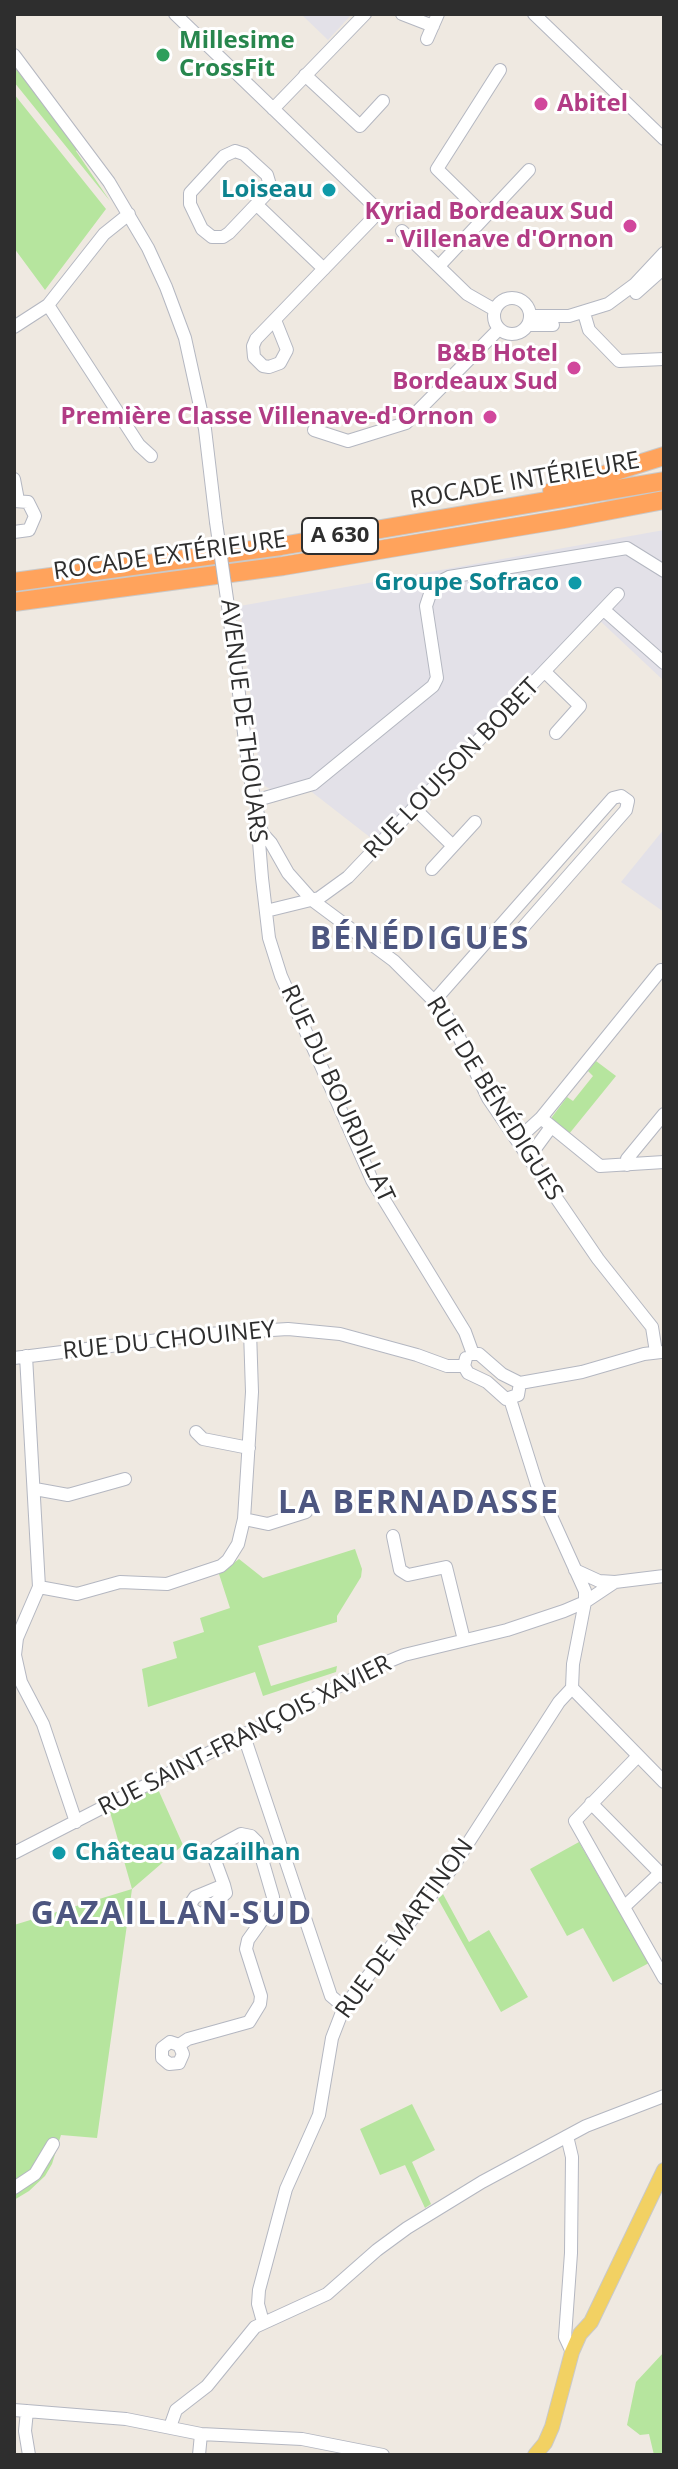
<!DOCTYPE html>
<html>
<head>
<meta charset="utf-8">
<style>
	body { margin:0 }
	#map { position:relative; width:678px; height:2469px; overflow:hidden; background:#efe9e1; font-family:"Open Sans",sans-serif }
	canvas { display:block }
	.frame { position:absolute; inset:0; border:16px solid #2e2e2e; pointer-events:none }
</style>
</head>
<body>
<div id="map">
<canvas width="678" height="2469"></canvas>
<div class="frame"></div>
</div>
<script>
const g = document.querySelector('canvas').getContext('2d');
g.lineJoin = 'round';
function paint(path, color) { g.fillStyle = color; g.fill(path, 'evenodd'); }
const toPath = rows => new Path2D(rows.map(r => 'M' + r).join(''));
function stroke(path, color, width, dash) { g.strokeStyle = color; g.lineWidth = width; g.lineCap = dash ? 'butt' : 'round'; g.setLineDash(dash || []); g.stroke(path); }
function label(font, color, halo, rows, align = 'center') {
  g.font = font + ' "Open Sans",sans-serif'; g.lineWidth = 6; g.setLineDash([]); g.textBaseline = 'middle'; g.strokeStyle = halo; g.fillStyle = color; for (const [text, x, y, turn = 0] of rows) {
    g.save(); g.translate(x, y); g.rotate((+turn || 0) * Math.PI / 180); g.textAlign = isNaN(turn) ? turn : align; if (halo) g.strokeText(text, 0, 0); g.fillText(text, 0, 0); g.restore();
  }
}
paint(toPath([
	[301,14,352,14,328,40],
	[664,530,664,681,597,618,380,845,299,782,274,791,261,784,240,606],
	[664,829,664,912,621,882]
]), '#e3e1e8');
paint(toPath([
	[14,62,80,147,76,151,110,201,14,82],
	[14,94,106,209,45,290,14,248],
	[596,1061,616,1076,569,1134,552,1120,552,1117,567,1097,573,1101,593,1076,588,1071],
	[355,1549,362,1569,361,1577,337,1616,337,1622,258,1646,271,1686,337,1666,336,1672,263,1696,255,1672,148,1707,142,1669,177,1658,173,1642,204,1632,200,1618,230,1608,219,1574,239,1559,263,1578],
	[157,1787,183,1845,132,1889,97,2138,61,2135,52,2164,45,2176,29,2191,14,2200,14,1925,132,1889,110,1812],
	[579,1842,649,1963,613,1982,583,1928,567,1936,530,1869],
	[443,1894,469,1942,489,1930,528,1997,501,2012,438,1899],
	[412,2104,435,2150,412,2162,431,2204,425,2208,405,2165,380,2175,360,2129],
	[664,2352,664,2455,654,2455,649,2434,640,2435,627,2425,636,2382]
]), '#b6e59e');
const minor = toPath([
	[175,14,375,207,372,219,256,339,253,346,254,357,263,366,269,367,280,363,287,350,275,320],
	[402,14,433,26],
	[534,14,664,139],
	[427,39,438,14],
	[14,55,109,182,148,248,166,287,185,338,205,429,216,522],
	[305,75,360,126,383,101],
	[273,109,365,14],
	[235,151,244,154,267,175,270,185,268,192,229,233,223,237,212,237,202,229,190,204,190,193,224,156,235,151],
	[257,205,324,269],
	[485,216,437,169,500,70],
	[402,231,467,294,495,310],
	[439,266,529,170],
	[636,293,664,268],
	'494 316a18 18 0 1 1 36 0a18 18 0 1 1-36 0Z',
	[48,305,139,445,151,456],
	[584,313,589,330,619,361,664,359],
	[531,316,569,316,608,304,635,284,664,253],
	[528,325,553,325],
	[14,327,48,305,104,234,129,214],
	[314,430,348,441,406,423,499,329],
	[14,479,18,500],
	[14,501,28,502,35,516,29,530,14,532],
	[228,606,249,773,262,833,259,842,262,878,269,938,281,976,372,1180,465,1332,473,1354],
	[604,610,664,663],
	[545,672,580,706,556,733],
	[254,801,313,784,433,686,437,678,426,606,430,594,443,580,449,577,627,548,664,571],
	[415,809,453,846],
	[262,833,271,843,288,873,312,900,394,961,442,1009,458,1035,488,1098,598,1259,652,1327,656,1352],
	[432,869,475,822],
	[266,911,319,898,348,877,618,594],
	[435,1000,613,798,621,796,628,801,626,810,512,940,507,943,494,935],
	[541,1118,600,1166,664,1162],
	[517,1140,541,1118,661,970,664,972],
	[529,1157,551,1127],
	[627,1165,627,1159,664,1114],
	[473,1354,479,1354,502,1374,520,1383],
	[26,1356,39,1587,17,1638,15,1655,21,1682,43,1724,76,1822],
	[14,1358,207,1334,288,1329,340,1334,417,1355,447,1366,464,1366],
	[466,1358,464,1366,468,1373,487,1382,506,1399,518,1395,520,1383],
	[520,1383,582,1372,644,1354,661,1352],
	[196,1432,203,1439,249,1448],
	[35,1489,68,1495,125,1479],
	[244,1519,268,1524,306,1512],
	[393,1536,400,1570,408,1575,446,1567,464,1640],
	[575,1570,599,1581,615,1582],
	[39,1587,77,1594,120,1582,167,1584,221,1566,228,1560,238,1544,244,1519,252,1392,250,1331],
	[572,1688,664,1782],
	[243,1733,331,1996,344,2007],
	[638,1756,575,1821,664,1978],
	[591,1803,664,1877],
	[14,1853,380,1665,404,1655,507,1630,564,1611,585,1602,615,1582,664,1576],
	[624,1907,660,1873],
	[179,2045,183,2054,179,2063,169,2064,162,2058,162,2048,170,2042,179,2045,188,2039,249,2022,260,2004,261,1996,246,1949,248,1940,273,1905,273,1897,257,1842,251,1836,241,1834,217,1847,213,1855,224,1885,226,1893,201,1915,192,1909,191,1903,195,1897,224,1885],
	[567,2136,572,2157,571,2253,565,2337,572,2352],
	[14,2188,35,2174,53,2144],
	[263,2322,258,2304,259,2290,286,2189,319,2115,332,2038,344,2007,452,1868,559,1702,572,1688,573,1664,585,1602,585,1591,537,1485,510,1399],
	[14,2410,126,2419,201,2434,302,2439,383,2455],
	[27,2411,25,2431,29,2455],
	[170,2427,176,2410,207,2386,255,2327,327,2294,377,2250,407,2228,482,2182,586,2126,664,2096],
	[199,2455,201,2434]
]);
const major = toPath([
	[535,2455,545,2443,552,2427,572,2352,580,2334,591,2322,664,2170]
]);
const highway = toPath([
	[552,491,664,456],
	[14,582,281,546,664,481],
	[14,602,283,566,564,519,664,500]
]);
stroke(minor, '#b4b7c1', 14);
stroke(major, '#c9c9c9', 16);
stroke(highway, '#c9c9c9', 20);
stroke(minor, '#fff', 12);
stroke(major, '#f2d163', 14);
stroke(highway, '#ffa35c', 18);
const minorBridge = toPath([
	[216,522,228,606]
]);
stroke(minorBridge, '#b4b7c1', 14, []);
stroke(minorBridge, '#fff', 12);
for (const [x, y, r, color] of [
	[163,55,8,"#2e9e5b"],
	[541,104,8,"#d1479c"],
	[329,190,8,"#0f9aa8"],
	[630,226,8,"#d1479c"],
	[574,368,8,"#d1479c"],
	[490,417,8,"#d1479c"],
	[575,583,8,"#0f9aa8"],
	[59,1853,8,"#0f9aa8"]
]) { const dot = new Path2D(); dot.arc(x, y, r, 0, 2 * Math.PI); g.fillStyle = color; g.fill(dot); stroke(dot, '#fff', 3); }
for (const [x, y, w] of [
	[340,536,76]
]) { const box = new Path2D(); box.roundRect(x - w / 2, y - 18, w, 36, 6); g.fillStyle = '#fff'; g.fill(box); stroke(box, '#2e2e2e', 2); }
label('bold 22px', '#2e2e2e', null, [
	["A 630",340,536]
]);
label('bold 24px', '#27864d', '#fff', [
	["Millesime",179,41],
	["CrossFit",179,69]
], 'left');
label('bold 24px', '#b23c85', '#fff', [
	["Abitel",557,104,"left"],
	["Kyriad Bordeaux Sud",614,212],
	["- Villenave d'Ornon",614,240],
	["B&B Hotel",558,354],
	["Bordeaux Sud",558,382],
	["Première Classe Villenave-d'Ornon",474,417]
], 'right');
label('bold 24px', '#0d838f', '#fff', [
	["Loiseau",313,190],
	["Groupe Sofraco",559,583],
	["Château Gazailhan",75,1853,"left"]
], 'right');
label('24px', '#2e2e2e', '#fff', [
	["ROCADE INTÉRIEURE",525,481,-10],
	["ROCADE EXTÉRIEURE",170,556,-8],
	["AVENUE DE THOUARS",243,721,83],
	["RUE LOUISON BOBET",452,769,-46],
	["RUE DU BOURDILLAT",337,1094,65],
	["RUE DE BÉNÉDIGUES",494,1099,58],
	["RUE DU CHOUINEY",169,1341,-6],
	["RUE SAINT-FRANÇOIS XAVIER",245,1736,-27],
	["RUE DE MARTINON",405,1929,-54]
]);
g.letterSpacing = '2px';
label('bold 32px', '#4d5680', '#fff', [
	["BÉNÉDIGUES",420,940],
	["LA BERNADASSE",419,1504],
	["GAZAILLAN-SUD",172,1915]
]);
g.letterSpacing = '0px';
</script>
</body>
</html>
